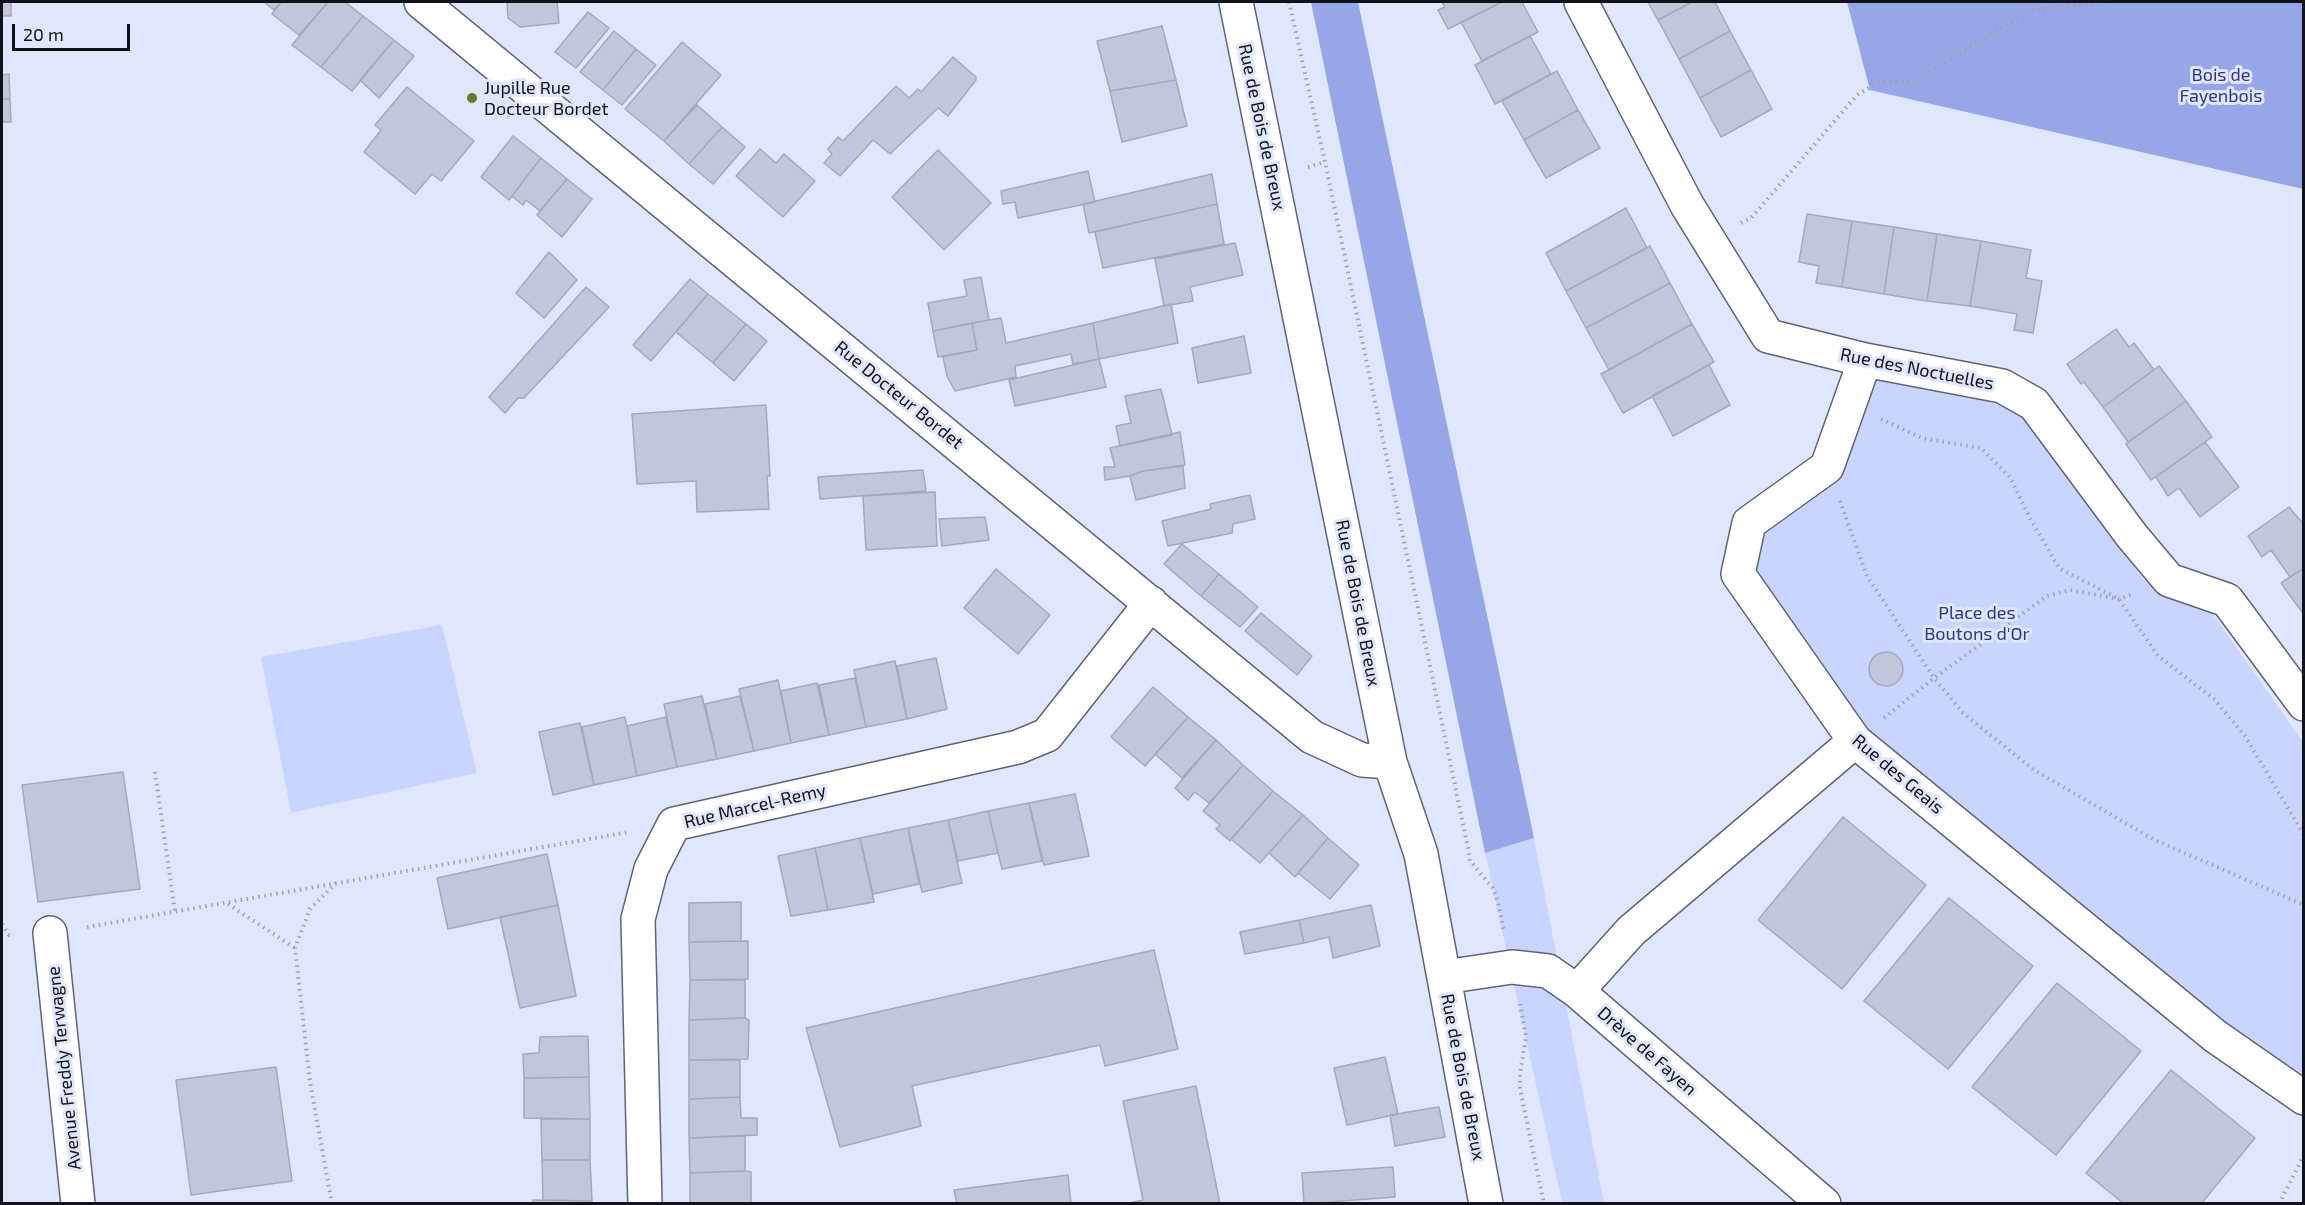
<!DOCTYPE html>
<html>
<head>
<meta charset="utf-8">
<style>
	body { margin:0 }
	#map { position:relative; width:2305px; height:1205px; overflow:hidden; background:#e0e6fb; font-family:"Exo 2",sans-serif }
	canvas { display:block }
	.frame { position:absolute; inset:0; border:3px solid #101219; pointer-events:none }
	.scale { position:absolute; left:12px; top:24px; width:118px; height:27px; box-sizing:border-box; border:3px solid #101219; border-top:0; padding-left:8px; font-size:18px; line-height:21px; white-space:nowrap; color:#101219; -webkit-text-stroke:4px #e0e6fb; paint-order:stroke }
</style>
</head>
<body>
<div id="map">
<canvas width="2305" height="1205"></canvas>
<div class="frame"></div>
<div class="scale">20 m</div>
</div>
<script>
const g = document.querySelector('canvas').getContext('2d');
g.lineJoin = 'round';
function paint(path, color) { g.fillStyle = color; g.fill(path, 'evenodd'); }
const toPath = rows => new Path2D(rows.map(r => 'M' + r).join(''));
function stroke(path, color, width, dash) { g.strokeStyle = color; g.lineWidth = width; g.lineCap = dash ? 'butt' : 'round'; g.setLineDash(dash || []); g.stroke(path); }
function label(font, color, halo, rows, align = 'center') {
  g.font = font + ' "Exo 2",sans-serif'; g.lineWidth = 6; g.setLineDash([]); g.textBaseline = 'middle'; g.strokeStyle = halo; g.fillStyle = color; for (const [text, x, y, turn = 0] of rows) {
    g.save(); g.translate(x, y); g.rotate((+turn || 0) * Math.PI / 180); g.textAlign = isNaN(turn) ? turn : align; if (halo) g.strokeText(text, 0, 0); g.fillText(text, 0, 0); g.restore();
  }
}
paint(toPath([
	[1871,376,1963,391,2020,413,2143,579,2163,593,2212,613,2303,742,2303,1087,1868,744,1749,579,1754,540],
	[442,625,477,773,291,813,261,657],
	[1534,838,1604,1203,1562,1203,1485,853]
]), '#cad5ff');
paint(toPath([
	[1311,2,1358,2,1534,838,1485,853],
	[1847,2,2303,2,2303,189,1870,90]
]), '#96a6e7');
const building = toPath([
	[2,2,11,2,11,16,2,16,2,2],
	[264,2,281,2,274,10,264,2],
	[281,2,328,2,299,35,272,14,281,2],
	[328,2,345,2,363,16,321,67,292,45,328,2],
	[507,2,557,2,559,23,520,27,508,18,507,2],
	[1442,2,1502,2,1448,29,1438,10,1445,7,1442,2],
	[1502,2,1522,2,1538,32,1482,61,1461,22,1502,2],
	[1648,2,1692,2,1658,20,1648,2],
	[1692,2,1715,2,1730,31,1679,59,1658,20,1692,2],
	[588,12,609,28,576,68,555,52,588,12],
	[363,16,394,40,352,91,321,67,363,16],
	[1162,26,1176,80,1110,91,1097,41,1162,26],
	[614,31,636,49,603,90,580,72,614,31],
	[1730,31,1751,70,1700,98,1679,59,1730,31],
	[1530,36,1551,74,1495,104,1475,65,1530,36],
	[394,40,414,56,379,98,360,80,394,40],
	[682,42,721,75,664,141,625,109,682,42],
	[636,49,656,65,622,105,603,90,636,49],
	[953,57,976,77,976,80,948,116,938,108,890,154,873,140,840,176,824,163,832,154,828,149,838,137,843,141,896,86,909,98,918,89,921,92,953,57],
	[1751,70,1772,109,1721,137,1700,98,1751,70],
	[1557,71,1578,110,1524,140,1502,101,1557,71],
	[9,74,10,99,2,99,2,75,9,74],
	[1176,80,1187,126,1122,142,1110,91,1176,80],
	[407,87,474,141,441,181,432,174,415,194,364,152,381,130,375,125,407,87],
	[2,99,10,99,11,122,2,122,2,99],
	[697,105,722,127,689,164,664,141,697,105],
	[1578,110,1600,148,1546,178,1524,140,1578,110],
	[722,127,745,147,713,184,689,164,722,127],
	[513,136,541,158,509,200,481,177,513,136],
	[760,149,776,163,784,154,815,181,783,217,736,176,760,149],
	[938,150,991,203,944,250,892,197,938,150],
	[541,158,567,179,540,211,526,200,523,205,512,196,541,158],
	[1088,171,1095,202,1018,218,1015,202,1003,204,1001,191,1088,171],
	[1212,174,1217,204,1089,233,1083,204,1212,174],
	[567,179,592,199,562,237,537,215,567,179],
	[1217,204,1224,244,1103,268,1095,232,1217,204],
	[1626,208,1647,248,1566,291,1546,253,1626,208],
	[1807,214,1852,221,1842,287,1816,283,1819,266,1799,262,1807,214],
	[1852,221,1894,227,1884,294,1842,287,1852,221],
	[1894,227,1937,234,1927,301,1884,294,1894,227],
	[1937,234,1981,241,1970,306,1927,301,1937,234],
	[1981,241,2031,250,2026,278,2042,281,2033,333,2014,330,2017,314,1970,306,1981,241],
	[1235,243,1243,275,1190,287,1193,301,1164,306,1155,259,1235,243],
	[1650,246,1670,283,1586,328,1566,291,1650,246],
	[549,252,577,280,544,318,516,293,549,252],
	[981,277,989,320,933,331,928,303,967,296,964,280,981,277],
	[690,279,708,294,651,361,633,345,690,279],
	[1670,283,1692,324,1609,370,1586,328,1670,283],
	[586,287,609,307,524,398,518,398,505,413,489,397,586,287],
	[708,294,746,324,713,363,676,332,708,294],
	[1171,304,1178,343,1099,359,1093,323,1171,304],
	[1001,318,1006,343,1093,323,1099,359,1073,364,1071,354,1015,366,1016,377,955,391,947,376,943,357,977,350,972,323,1001,318],
	[972,323,977,350,938,357,933,331,972,323],
	[746,324,767,341,734,381,713,363,746,324],
	[1692,324,1714,362,1623,413,1601,374,1692,324],
	[2116,329,2129,347,2134,343,2154,370,2103,407,2084,382,2081,384,2067,364,2116,329],
	[1244,336,1251,373,1198,383,1192,348,1244,336],
	[1099,359,1106,387,1015,406,1009,380,1099,359],
	[1709,365,1730,405,1673,436,1652,396,1709,365],
	[2159,366,2186,401,2128,442,2103,407,2159,366],
	[1161,389,1172,435,1120,446,1116,426,1131,423,1125,396,1161,389],
	[2186,401,2212,437,2151,480,2126,444,2186,401],
	[766,405,770,476,767,476,769,509,697,512,696,481,637,484,632,414,766,405],
	[1180,432,1185,465,1143,471,1130,476,1105,480,1104,467,1115,467,1110,448,1180,432],
	[2205,442,2239,487,2200,517,2179,488,2168,496,2156,477,2205,442],
	[1183,466,1185,488,1136,500,1130,476,1143,471,1183,466],
	[923,470,926,491,820,499,818,477,923,470],
	[935,492,937,546,866,550,863,496,935,492],
	[1250,495,1255,519,1233,524,1232,533,1168,546,1162,521,1211,509,1210,504,1250,495],
	[2289,507,2304,525,2304,568,2290,577,2271,550,2262,557,2248,536,2289,507],
	[985,517,989,540,942,546,939,519,985,517],
	[1182,544,1219,574,1201,596,1164,564,1182,544],
	[2304,568,2304,615,2281,583,2304,568],
	[996,569,1050,615,1018,654,964,608,996,569],
	[1219,574,1258,607,1240,627,1201,596,1219,574],
	[1261,613,1312,656,1297,675,1245,631,1261,613],
	'1869 669a17 17 0 1 1 34 0a17 17 0 1 1-34 0Z',
	[936,658,947,709,907,719,897,666,936,658],
	[895,661,907,719,866,727,854,670,895,661],
	[855,678,866,727,829,735,819,685,855,678],
	[778,680,791,743,754,751,739,689,778,680],
	[817,683,829,735,791,743,781,691,817,683],
	[1153,687,1188,717,1145,766,1111,737,1153,687],
	[702,696,717,759,677,767,664,704,702,696],
	[740,696,754,751,717,759,705,704,740,696],
	[625,717,637,776,594,785,582,727,625,717],
	[666,717,677,767,637,776,627,726,666,717],
	[1188,717,1216,740,1182,778,1155,754,1188,717],
	[580,723,594,785,553,795,539,732,580,723],
	[1216,740,1243,765,1209,803,1195,792,1188,800,1175,788,1216,740],
	[1243,765,1273,791,1230,841,1216,829,1220,825,1203,811,1243,765],
	[123,772,140,889,38,902,22,785,123,772],
	[1273,791,1303,815,1260,863,1231,839,1273,791],
	[1075,794,1089,856,1044,865,1029,803,1075,794],
	[1029,803,1042,861,1002,869,988,811,1029,803],
	[988,811,998,853,958,861,948,820,988,811],
	[1303,815,1328,838,1295,877,1269,853,1303,815],
	[1843,817,1926,885,1842,989,1758,920,1843,817],
	[948,820,962,883,922,892,908,828,948,820],
	[908,828,919,884,873,894,860,838,908,828],
	[860,838,874,902,828,910,815,848,860,838],
	[1328,838,1359,865,1330,899,1298,873,1328,838],
	[815,848,828,910,791,916,778,856,815,848],
	[547,854,558,905,448,929,437,878,547,854],
	[1949,898,2033,966,1948,1069,1864,1001,1949,898],
	[741,902,741,941,689,942,689,903,741,902],
	[558,905,576,996,520,1008,500,917,558,905],
	[1371,905,1380,946,1333,958,1329,937,1304,943,1299,920,1371,905],
	[1299,920,1304,943,1245,954,1240,932,1299,920],
	[748,941,748,979,690,980,689,942,748,941],
	[1154,950,1178,1049,1105,1066,1100,1045,912,1086,921,1126,840,1147,806,1028,1154,950],
	[690,980,745,980,745,1018,689,1020,690,980],
	[2057,983,2141,1051,2056,1155,1972,1087,2057,983],
	[745,1018,749,1020,748,1059,689,1060,689,1020,745,1018],
	[588,1036,589,1077,524,1078,523,1054,539,1053,540,1037,588,1036],
	[1385,1057,1398,1114,1347,1125,1334,1068,1385,1057],
	[689,1060,740,1060,740,1097,689,1099,689,1060],
	[276,1067,292,1181,191,1195,176,1080,276,1067],
	[2171,1070,2255,1138,2201,1204,2124,1204,2086,1173,2171,1070],
	[589,1077,590,1119,524,1118,524,1078,589,1077],
	[1196,1086,1220,1204,1125,1204,1143,1200,1123,1101,1196,1086],
	[740,1097,741,1118,757,1118,757,1135,689,1138,689,1099,740,1097],
	[1439,1107,1445,1137,1395,1146,1390,1115,1439,1107],
	[541,1119,590,1119,590,1160,542,1160,541,1119],
	[745,1136,745,1171,690,1173,689,1138,745,1136],
	[542,1160,590,1160,592,1201,543,1200,542,1160],
	[1393,1167,1395,1197,1304,1204,1302,1173,1393,1167],
	[745,1171,751,1172,751,1204,690,1204,690,1173,745,1171],
	[1068,1175,1071,1204,957,1204,954,1190,1068,1175],
	[533,1200,592,1201,592,1204,533,1204,533,1200]
]);
paint(building, '#c1c6db');
stroke(building, '#a3a8bc', 1.5);
const minor = toPath([
	[421,2,1312,737,1362,760,1390,762],
	[1236,2,1390,762,1421,854,1486,1204],
	[1581,2,1687,205,1768,336,1865,360,2002,386,2034,404,2132,536,2169,580,2227,600,2304,704],
	[1865,360,1827,467,1749,523,1738,574,1855,741,2215,1036,2304,1098],
	[50,933,78,1204],
	[1444,977,1512,967,1548,971,1577,991,1824,1204],
	[1577,991,1631,931,1855,741],
	[645,1204,638,919,651,869,674,824,1018,747,1047,735,1151,603]
]);
stroke(minor, '#5f6476', 36);
stroke(toPath([
	[1289,2,1325,162,1468,848,1470,861,1493,888,1498,902,1504,932],
	[1308,167,1325,162],
	[1741,223,1751,218,1857,95,1879,82,1913,82,2029,11,2105,2],
	[1881,419,1922,438,1981,448,2010,477,2031,520,2059,568,2119,599,2158,656,2214,699,2245,736,2304,835],
	[1840,501,1867,576,1934,678,1963,713,2034,770,2155,840,2304,905],
	[1884,718,1934,678,2047,596,2070,590,2119,599,2133,594],
	[155,772,175,912],
	[228,904,295,948],
	[2,924,9,935,14,934],
	[87,927,629,832],
	[1520,1004,1526,1037,1520,1074,1520,1089,1544,1204],
	[332,1204,310,1082,295,948,310,909,337,882],
	[2279,1204,2304,1155]
]), '#9da2b2', 4, [1.5, 4.5]);
stroke(minor, '#fff', 33);
for (const [x, y, r, color] of [
	[472,98,6,"#657b2d"]
]) { const dot = new Path2D(); dot.arc(x, y, r, 0, 2 * Math.PI); g.fillStyle = color; g.fill(dot); stroke(dot, '#e0e6fb', 2); }
label('18px', '#2e3783', '#e0e6fb', [
	["Bois de",2221,75],
	["Fayenbois",2221,96],
	["Place des",1977,613],
	["Boutons d'Or",1977,634]
]);
label('18px', '#101219', '#e0e6fb', [
	["Jupille Rue",484,88],
	["Docteur Bordet",484,109]
], 'left');
label('18px', '#101219', '#e0e6fb', [
	["Rue de Bois de Breux",1262,127,78],
	["Rue des Noctuelles",1917,369,11],
	["Rue Docteur Bordet",899,395,39],
	["Rue de Bois de Breux",1358,603,79],
	["Rue des Geais",1898,774,40],
	["Rue Marcel-Remy",755,806,-13],
	["Drève de Fayen",1647,1051,41],
	["Avenue Freddy Terwagne",64,1068,-96],
	["Rue de Bois de Breux",1463,1077,79]
]);
</script>
</body>
</html>
